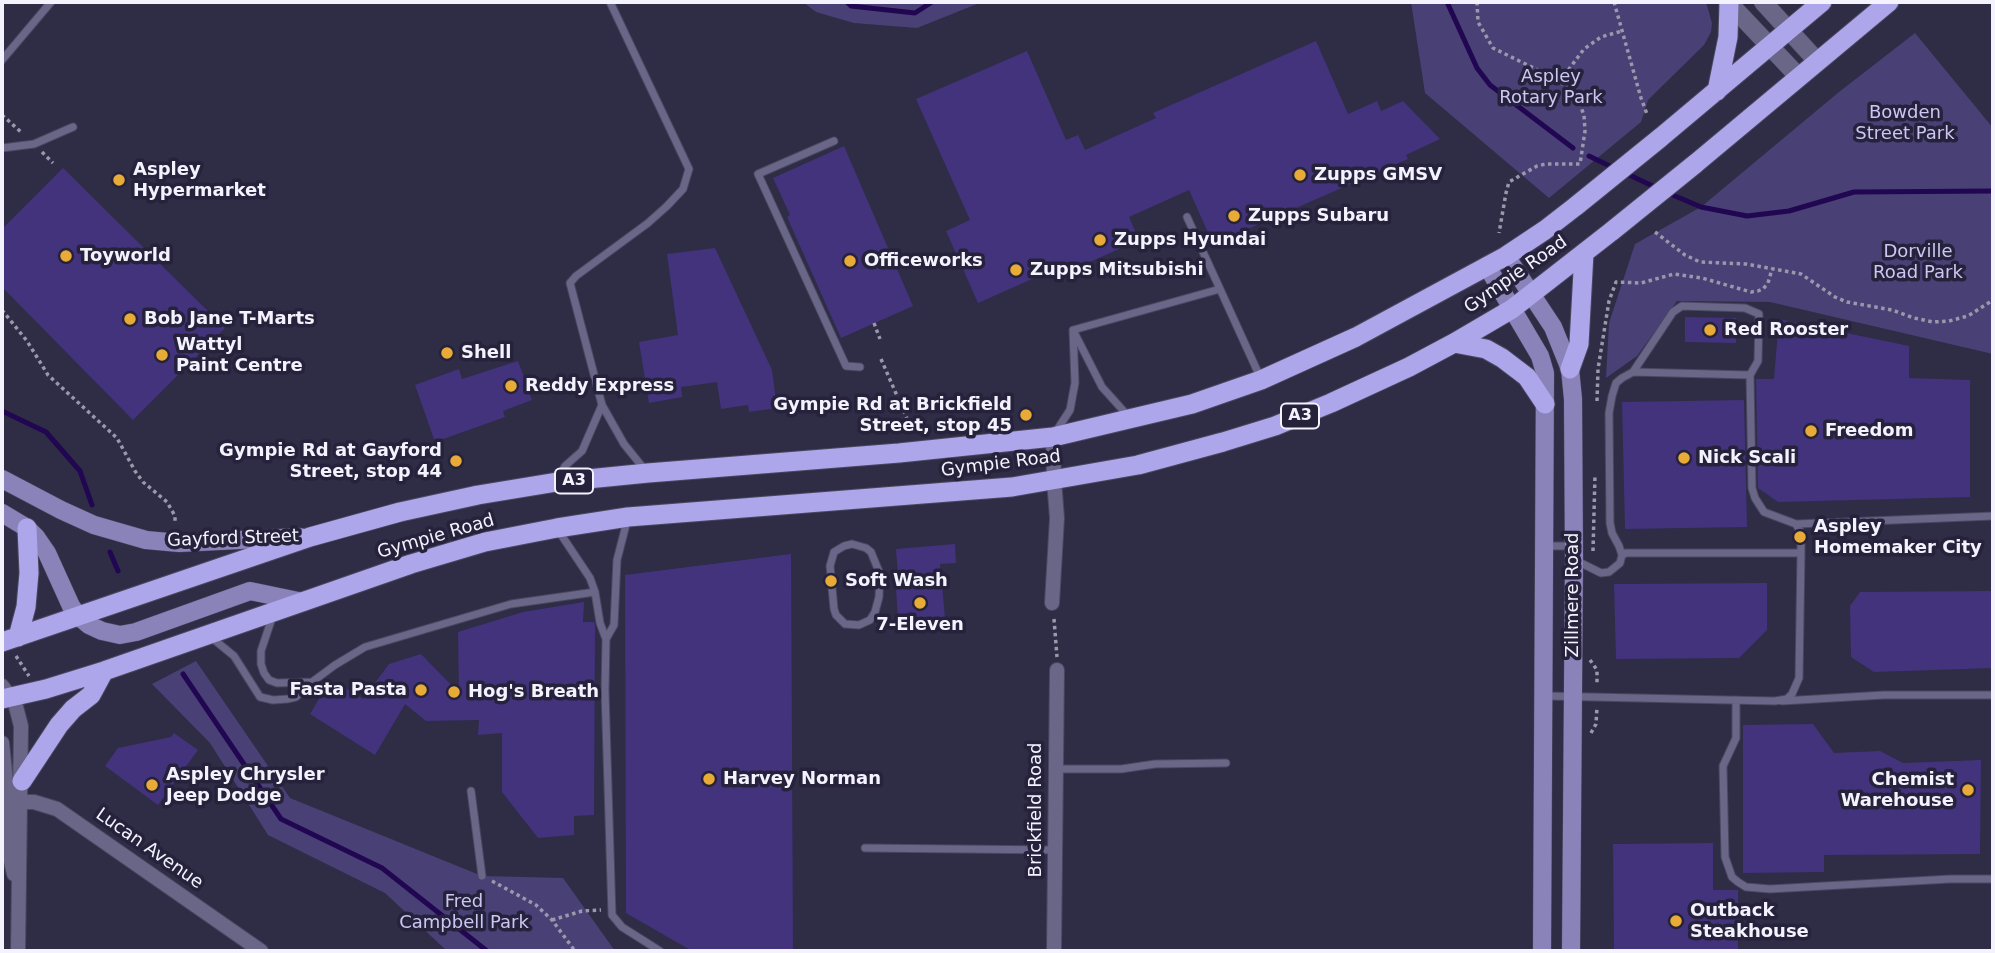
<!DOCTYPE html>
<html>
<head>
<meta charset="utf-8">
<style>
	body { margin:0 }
	#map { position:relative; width:1995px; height:953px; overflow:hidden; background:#2f2c46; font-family:"DejaVu Sans",sans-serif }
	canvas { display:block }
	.frame { position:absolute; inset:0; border:4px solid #f3f2fd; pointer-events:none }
</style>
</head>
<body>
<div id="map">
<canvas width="1995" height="953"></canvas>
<div class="frame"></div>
</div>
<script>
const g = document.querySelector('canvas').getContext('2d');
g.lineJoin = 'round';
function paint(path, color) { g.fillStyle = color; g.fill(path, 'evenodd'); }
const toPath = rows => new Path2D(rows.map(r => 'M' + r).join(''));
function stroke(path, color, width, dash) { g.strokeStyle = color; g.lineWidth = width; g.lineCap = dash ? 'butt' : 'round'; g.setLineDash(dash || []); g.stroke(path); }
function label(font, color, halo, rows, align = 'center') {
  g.font = font + ' "DejaVu Sans",sans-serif'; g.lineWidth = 7; g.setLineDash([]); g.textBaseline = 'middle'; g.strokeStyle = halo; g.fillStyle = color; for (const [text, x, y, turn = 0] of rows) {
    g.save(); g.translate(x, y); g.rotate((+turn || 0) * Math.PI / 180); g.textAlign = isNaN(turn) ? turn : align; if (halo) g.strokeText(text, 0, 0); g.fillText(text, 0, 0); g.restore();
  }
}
paint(toPath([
	[803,2,982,2,917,28,854,23,816,12],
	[1411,2,1706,2,1712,23,1711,32,1704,45,1648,100,1641,122,1549,198,1425,93],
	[1915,33,1993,128,1993,354,1770,302,1677,301,1637,356,1606,378,1609,323,1635,244,1701,207,1839,92],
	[196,661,290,798,482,876,563,878,615,951,447,951,385,893,268,835,210,743,152,684]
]), '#494076');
stroke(toPath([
	[847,2,851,6,915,13,932,2],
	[1447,2,1477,68,1490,85,1573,148],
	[1589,156,1614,168],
	[1623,172,1659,189],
	[1668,193,1701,207,1747,216,1789,211,1854,192,1993,191],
	[2,411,46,432,80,471,92,505],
	[110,552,118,571],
	[183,674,281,819,382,868,487,951]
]), '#210751', 5);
paint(toPath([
	[1316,41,1348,114,1377,101,1381,111,1403,101,1440,139,1406,155,1408,159,1218,242,1215,235,1210,237,1189,190,1129,217,1139,240,1072,270,1068,263,978,303,946,231,970,220,916,99,1027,51,1066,140,1078,135,1085,150,1156,118,1153,113],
	[844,146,913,306,841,338,787,217,790,215,773,178],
	[63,168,225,328,133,420,2,287,2,229],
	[715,248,772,370,777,408,749,412,748,405,721,409,717,382,681,387,682,397,649,403,639,342,678,335,667,254],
	[1685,317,1736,318,1736,343,1685,342],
	[1779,319,1909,346,1909,378,1970,380,1970,497,1778,502,1758,488,1756,379,1774,379],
	[518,361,532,400,503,411,505,417,435,442,415,385,459,369,462,379],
	[1744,400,1747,527,1625,529,1622,402],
	[955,544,956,563,940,564,945,618,898,622,896,588,899,588,896,549],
	[791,554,793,951,692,951,626,913,625,575],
	[1767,583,1767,630,1739,658,1616,659,1614,584],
	[1993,591,1993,668,1874,672,1851,657,1850,606,1860,592],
	[584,602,583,622,594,622,595,626,594,815,574,816,574,835,538,838,502,792,502,733,478,735,479,720,426,721,405,704,375,755,310,714,326,687,338,683,363,699,389,664,421,654,459,693,458,632,523,612],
	[1813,724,1834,753,1880,751,1903,763,1981,760,1980,854,1824,855,1824,872,1743,873,1743,725],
	[174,733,198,750,158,805,105,766,118,748,171,737],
	[1713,843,1713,890,1738,890,1738,951,1614,951,1613,844]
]), '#43337c');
const service = toPath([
	[610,2,689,169,683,189,667,206,648,223,576,276,570,283,602,405,624,444,645,470],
	[2,60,51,2],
	[834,141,758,174,846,366,860,367],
	[2,148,34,144,73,127],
	[1187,217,1220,289],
	[1073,330,1220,289,1261,379],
	[1075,334,1102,387,1129,417],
	[1633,372,1673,312,1682,306,1745,308,1759,314,1758,361,1750,375],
	[1055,433,1070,410,1072,399,1075,383,1073,330],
	[559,479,565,466,582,451,602,405],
	[1796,524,1993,516],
	[558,530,590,578,595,592,600,623,606,639,605,691,612,915,622,927,660,951],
	[852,544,866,548,871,552,880,574,879,597,875,612,870,620,859,625,845,624,836,615,834,609,830,566,834,552,844,546,852,544],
	[1545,546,1572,546],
	[1575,560,1601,573,1609,572,1620,563,1622,555,1619,546,1612,533,1610,523,1609,413,1612,396,1616,383,1622,378,1633,372,1750,375,1752,488,1755,498,1764,512,1796,524,1801,533,1801,553],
	[273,615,261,651,261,664,264,673,269,680,277,683,312,682],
	[212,638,234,656,260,697,273,700,287,699,296,697,312,682,335,665,365,647,511,604,595,592],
	[606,639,614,625,617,560,627,521],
	[1546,696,1775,701,1787,699,1792,694,1799,678,1801,553,1626,553,1622,555],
	[1736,700,1736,738,1723,766,1725,857,1732,877,1738,882,1746,887,1770,889,1950,879,1993,879],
	[1782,701,1884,695,1993,695],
	[1056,769,1121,769,1155,764,1226,763],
	[471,791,482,876],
	[865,848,1055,850]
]);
const minor = toPath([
	[1052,603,1057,518,1054,480,1053,437],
	[2,686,15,703,21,726,18,951],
	[2,743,6,782,8,848,14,874],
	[6,802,34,802,57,809,261,951],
	[1054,951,1057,670]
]);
const tertiary = toPath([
	[1728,2,1798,76],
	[1763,2,1817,61]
]);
const secondary = toPath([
	[1506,256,1553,327,1570,369,1573,399,1574,560,1571,951],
	[1487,266,1540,356,1545,373,1542,951],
	[2,479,61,510,94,525,146,540,179,543,300,537],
	[2,513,27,528,36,537,47,553,71,606,78,616,89,625,102,631,120,635,136,632,250,591,303,602]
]);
const trunk = toPath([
	[1717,91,1728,37,1729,3],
	[1660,138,1822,2],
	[1695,164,1889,2],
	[1454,343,1486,349,1502,358,1527,377,1545,404],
	[1570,369,1579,344,1584,253],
	[18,637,26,607,29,573,27,528],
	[2,642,310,537,400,512,478,495,557,482,648,473,899,453,1053,437,1192,404,1261,380,1356,337,1506,256,1545,230,1576,206],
	[2,699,46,689,104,671,411,564,485,542,557,528,628,517,1012,487,1138,465,1223,442,1275,426,1331,403,1409,367,1454,343,1512,309,1612,231],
	[22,781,59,725,73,709,91,695,104,671]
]);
stroke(service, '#4a4860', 9);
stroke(minor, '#4a4860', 16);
stroke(tertiary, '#4a4860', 19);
stroke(secondary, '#4a4860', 19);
stroke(trunk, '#4a4860', 21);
stroke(toPath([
	[1477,2,1478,22,1493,48,1560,81,1578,100,1584,115,1585,131,1580,164,1546,164,1537,166,1509,182,1506,193,1499,233],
	[1614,2,1641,98,1647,114],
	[1560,81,1584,49,1601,37,1622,31],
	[2,115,21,132],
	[42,152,53,163],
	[1655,232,1685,255,1700,262,1746,264,1801,274,1835,297,1847,302,1892,310,1914,318,1933,322,1949,321,1968,316,1993,300],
	[2,310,27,341,48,375,117,438,135,471,143,482,167,502,175,516,175,523],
	[874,323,880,339],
	[881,359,908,421],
	[1597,401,1598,369,1609,301,1616,282,1641,283,1674,274,1702,278,1751,292,1758,291,1763,289,1768,283,1772,269],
	[1593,551,1595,475],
	[1054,619,1057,657],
	[16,656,29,676],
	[1590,660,1597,670,1597,685],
	[1591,733,1596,724,1597,707],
	[492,881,536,905,552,920,575,951],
	[552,920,582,911,601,910]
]), '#9a98aa', 3.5, [3.5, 3.5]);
stroke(service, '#6a6688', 7);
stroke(minor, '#6a6688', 14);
stroke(tertiary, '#6a6688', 18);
stroke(secondary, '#8a83ba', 18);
stroke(trunk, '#aea6ea', 19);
const trunkBridge = toPath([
	[1576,206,1660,138],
	[1612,231,1695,164]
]);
stroke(trunkBridge, '#4a4860', 21, []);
stroke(trunkBridge, '#aea6ea', 19);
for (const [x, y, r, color] of [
	[1300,175,7,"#e8ab37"],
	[119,180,7,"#e8ab37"],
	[1234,216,7,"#e8ab37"],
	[1100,240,7,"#e8ab37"],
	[66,256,7,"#e8ab37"],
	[850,261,7,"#e8ab37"],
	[1016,270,7,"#e8ab37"],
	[130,319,7,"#e8ab37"],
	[1710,330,7,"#e8ab37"],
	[447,353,7,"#e8ab37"],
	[162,355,7,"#e8ab37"],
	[511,386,7,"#e8ab37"],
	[1026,415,7,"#e8ab37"],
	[1811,431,7,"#e8ab37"],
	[1684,458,7,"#e8ab37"],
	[456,461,7,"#e8ab37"],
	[1800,537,7,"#e8ab37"],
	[831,581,7,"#e8ab37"],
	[920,603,7,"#e8ab37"],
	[421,690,7,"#e8ab37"],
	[454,692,7,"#e8ab37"],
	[709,779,7,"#e8ab37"],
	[152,785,7,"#e8ab37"],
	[1968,790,7,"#e8ab37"],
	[1676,921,7,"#e8ab37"]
]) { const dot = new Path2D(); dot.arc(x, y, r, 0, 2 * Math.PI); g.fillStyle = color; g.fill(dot); stroke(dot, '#26223c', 2.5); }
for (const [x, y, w] of [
	[1300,416,38],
	[574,481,38]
]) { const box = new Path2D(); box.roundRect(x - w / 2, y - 12.5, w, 25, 5); g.fillStyle = '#26223c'; g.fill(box); stroke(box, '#f3f2fd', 2); }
label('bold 16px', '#f3f2fd', null, [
	["A3",1300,416],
	["A3",574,481]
]);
label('18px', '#cbc7f2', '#26223c', [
	["Aspley",1551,77],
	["Rotary Park",1551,98],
	["Bowden",1905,113],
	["Street Park",1905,134],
	["Dorville",1918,252],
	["Road Park",1918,273],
	["Fred",464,902],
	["Campbell Park",464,923]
]);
label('bold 18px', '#f3f2fd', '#26223c', [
	["Aspley",133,170],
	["Hypermarket",133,191],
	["Zupps GMSV",1314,175],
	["Zupps Subaru",1248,216],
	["Zupps Hyundai",1114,240],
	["Toyworld",80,256],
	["Officeworks",864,261],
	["Zupps Mitsubishi",1030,270],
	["Bob Jane T-Marts",144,319],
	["Red Rooster",1724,330],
	["Wattyl",176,345],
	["Paint Centre",176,366],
	["Shell",461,353],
	["Reddy Express",525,386],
	["Gympie Rd at Brickfield",1012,405,"right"],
	["Street, stop 45",1012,426,"right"],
	["Freedom",1825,431],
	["Gympie Rd at Gayford",442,451,"right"],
	["Street, stop 44",442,472,"right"],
	["Nick Scali",1698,458],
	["Aspley",1814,527],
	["Homemaker City",1814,548],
	["Soft Wash",845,581],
	["7-Eleven",920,625,"center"],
	["Fasta Pasta",407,690,"right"],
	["Hog's Breath",468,692],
	["Aspley Chrysler",166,775],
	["Jeep Dodge",166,796],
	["Harvey Norman",723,779],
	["Chemist",1954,780,"right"],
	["Warehouse",1954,801,"right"],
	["Outback",1690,911],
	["Steakhouse",1690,932]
], 'left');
label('18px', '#f3f2fd', '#26223c', [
	["Gympie Road",1516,275,-35],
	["Gympie Road",1001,464,-7],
	["Gympie Road",436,537,-16],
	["Gayford Street",233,539,-2],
	["Zillmere Road",1573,595,-90],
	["Brickfield Road",1036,810,-90],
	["Lucan Avenue",149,849,35]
]);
</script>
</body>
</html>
